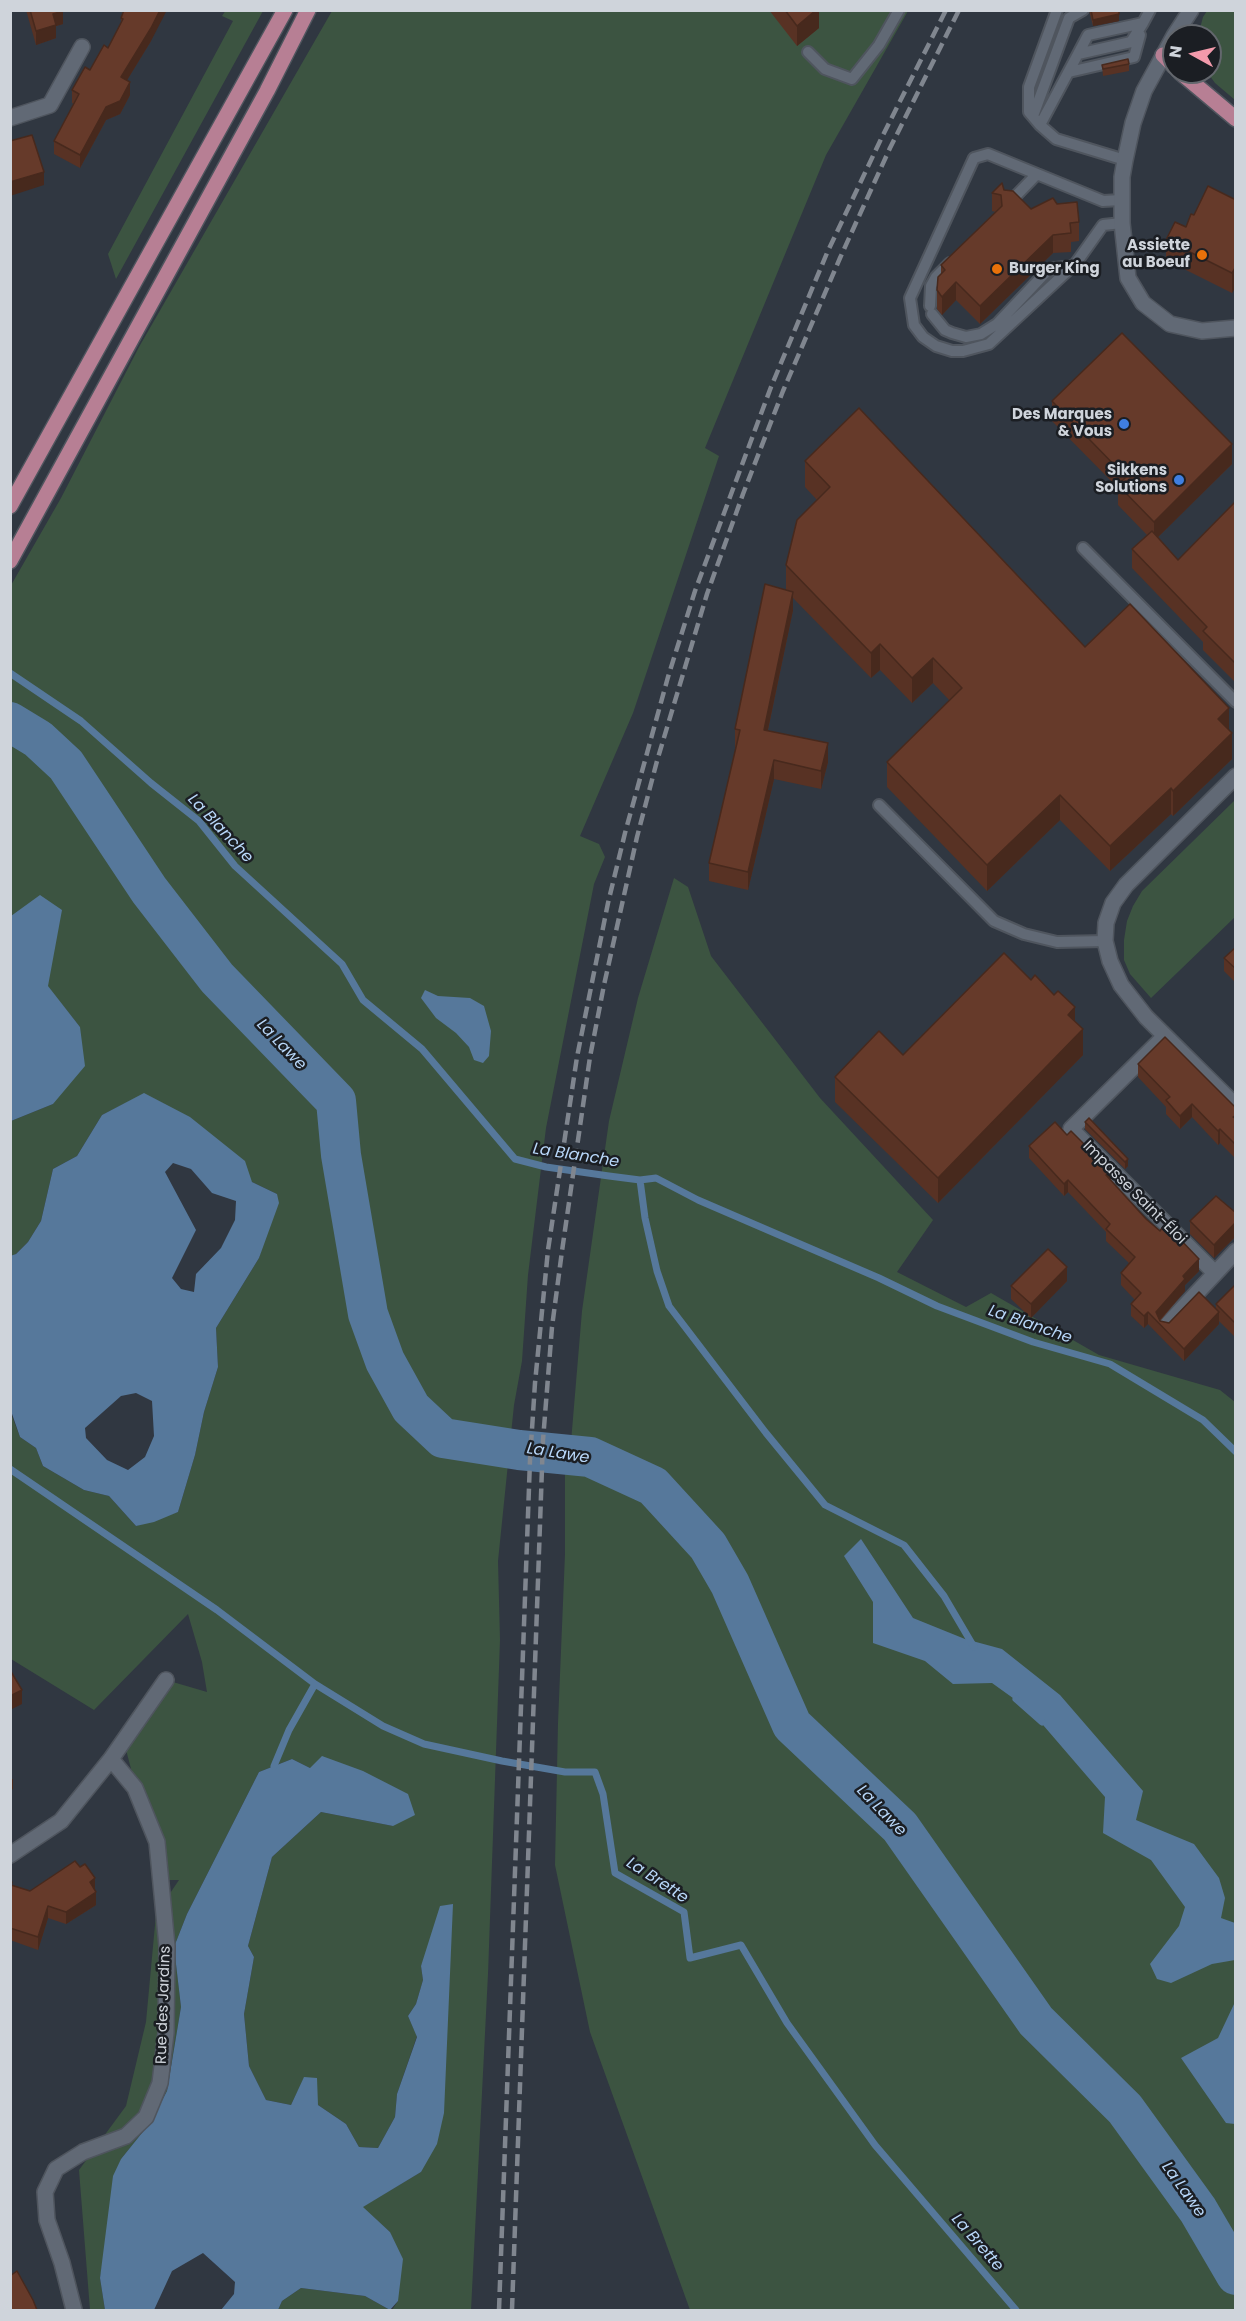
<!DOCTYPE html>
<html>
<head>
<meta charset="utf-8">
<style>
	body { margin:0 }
	#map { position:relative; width:1246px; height:2321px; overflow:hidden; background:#303741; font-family:Poppins,sans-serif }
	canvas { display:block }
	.frame { position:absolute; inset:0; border:12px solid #cfd4db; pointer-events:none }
	.north { position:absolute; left:1162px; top:24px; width:60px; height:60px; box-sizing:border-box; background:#1b1e23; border:2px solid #63676d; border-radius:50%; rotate:278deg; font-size:16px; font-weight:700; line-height:24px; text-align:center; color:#cfd4db }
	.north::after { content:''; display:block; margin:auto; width:21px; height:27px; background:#f39aab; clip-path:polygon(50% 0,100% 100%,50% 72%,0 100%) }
</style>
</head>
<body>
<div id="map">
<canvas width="1246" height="2321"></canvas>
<div class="frame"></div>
<div class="north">N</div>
</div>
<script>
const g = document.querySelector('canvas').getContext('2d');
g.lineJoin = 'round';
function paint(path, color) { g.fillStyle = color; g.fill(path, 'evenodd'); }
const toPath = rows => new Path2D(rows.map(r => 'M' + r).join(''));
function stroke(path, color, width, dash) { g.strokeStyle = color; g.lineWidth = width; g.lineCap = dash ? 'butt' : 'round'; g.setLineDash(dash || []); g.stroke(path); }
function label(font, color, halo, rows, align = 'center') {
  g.font = font + ' Poppins,sans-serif'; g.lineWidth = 5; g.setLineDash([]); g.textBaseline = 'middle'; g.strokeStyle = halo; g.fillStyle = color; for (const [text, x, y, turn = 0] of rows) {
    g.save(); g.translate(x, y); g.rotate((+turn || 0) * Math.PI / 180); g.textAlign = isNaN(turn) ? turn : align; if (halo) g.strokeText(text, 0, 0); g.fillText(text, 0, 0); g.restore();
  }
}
paint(toPath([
	[226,10,263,11,116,279,108,254,233,21,222,16],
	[332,11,908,11,826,155,705,448,719,456,633,713,580,836,599,844,605,857,594,884,546,1128,528,1275,522,1361,514,1405,498,1561,500,1640,488,1974,471,2310,392,2310,398,2301,390,2232,362,2207,421,2172,452,1904,421,1966,423,1980,416,2004,408,2016,417,2036,397,2094,395,2117,378,2148,359,2147,346,2124,318,2105,304,2078,291,2105,266,2100,249,2066,244,2014,254,1957,248,1946,272,1857,321,1812,393,1826,310,1768,292,1759,259,1772,187,1914,174,1947,181,2007,167,2091,150,2123,121,2159,100,2278,105,2310,90,2310,79,2170,126,2106,146,2022,156,1914,179,1880,160,1880,124,1742,166,1680,207,1692,202,1662,188,1614,94,1710,11,1659,10,1411,20,1437,36,1448,43,1466,84,1490,109,1496,136,1526,178,1512,195,1455,204,1412,218,1367,216,1328,259,1258,277,1194,252,1182,164,1104,144,1094,102,1115,77,1156,53,1169,41,1221,28,1242,16,1254,11,1256,11,1121,53,1104,80,1027,47,986,61,910,11,916,10,587,61,498,139,347],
	[1207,11,1235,11,1235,100,1215,83,1207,72,1210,72,1210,36,1198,36,1203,17],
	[1235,800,1235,917,1151,998,1130,974,1124,960,1124,940,1127,921,1133,906,1142,891],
	[674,878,688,887,711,956,820,1098,933,1220,897,1272,966,1307,991,1293,1099,1355,1220,1390,1235,1402,1235,2310,690,2310,590,2032,555,1865,558,1723,565,1554,565,1466,571,1442,582,1311,609,1121,638,998],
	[301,2288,365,2296,390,2310,278,2310,282,2301]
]), '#3c5441');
paint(toPath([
	[40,895,62,910,48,986,80,1027,85,1066,53,1104,11,1121,11,916],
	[425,990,438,996,470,998,484,1006,491,1031,489,1056,483,1063,474,1060,469,1047,456,1033,436,1018,421,998],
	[144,1093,190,1117,245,1161,252,1182,277,1194,279,1203,259,1258,216,1328,218,1367,204,1412,195,1455,178,1512,154,1522,136,1526,109,1496,84,1490,43,1466,36,1448,20,1437,11,1411,10,1256,16,1254,28,1242,41,1221,53,1169,77,1156,102,1115],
	[173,1163,191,1169,212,1193,236,1201,235,1220,221,1248,196,1274,194,1292,181,1289,172,1278,196,1230,165,1172],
	[136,1393,152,1401,154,1436,145,1457,128,1470,107,1460,86,1438,85,1428,121,1396],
	[861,1539,913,1618,965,1639,1002,1649,1060,1695,1143,1791,1136,1820,1194,1844,1219,1878,1225,1898,1221,1918,1235,1923,1235,1960,1212,1964,1171,1983,1157,1979,1150,1964,1179,1926,1185,1907,1151,1860,1103,1833,1105,1797,1031,1711,992,1683,953,1684,925,1661,873,1643,873,1602,844,1556],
	[322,1756,363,1771,408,1794,415,1815,393,1826,321,1812,272,1857,248,1946,254,1957,244,2014,249,2066,266,2100,291,2105,304,2077,317,2078,318,2105,346,2124,359,2147,378,2148,395,2117,397,2094,417,2037,408,2016,416,2004,423,1980,421,1966,440,1906,453,1904,444,2113,437,2144,421,2172,363,2207,390,2232,403,2259,398,2301,390,2310,365,2296,301,2288,282,2301,278,2310,221,2310,234,2294,235,2282,203,2253,172,2271,154,2310,105,2310,100,2278,113,2176,121,2159,150,2123,167,2091,181,2007,174,1947,187,1914,259,1772,292,1759,310,1768],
	[1235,2002,1235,2124,1226,2123,1181,2058,1218,2038]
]), '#56789b');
stroke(toPath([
	[10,673,81,721,151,783,199,821,235,866,342,964,363,1000,422,1049,515,1159,546,1167,609,1176,640,1180,656,1178,698,1200,879,1278,937,1306,1033,1342,1110,1364,1203,1420,1236,1452],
	[640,1180,645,1218,657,1271,669,1306,766,1433,825,1505,904,1545,944,1596,974,1647],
	[10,1469,217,1610,315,1684,383,1726,424,1744,502,1761,565,1772,595,1772,603,1794,615,1873,684,1912,690,1958,741,1945,787,2023,875,2145,1016,2310],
	[1016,1699,1042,1722],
	[274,1766,289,1730,315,1684]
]), '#56789b', 7);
stroke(toPath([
	[10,722,38,739,66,765,149,890,217,978,336,1101,341,1155,368,1314,385,1361,411,1408,443,1438,519,1450,590,1457,653,1486,708,1546,730,1584,792,1725,900,1827,1036,2021,1125,2109,1198,2210,1236,2275]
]), '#56789b', 40);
const lane = toPath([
	[1057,10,1029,87,1029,112,1040,125,1056,139,1125,160],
	[808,52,825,69,852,79,879,45,899,10],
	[1078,54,1088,35,1143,23,1150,10],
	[1069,72,1134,57,1140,35],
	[1033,116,1069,18,1083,10],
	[1040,125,1078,54,1131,42,1143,23],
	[1121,200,1103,201,988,154,974,158,910,298,914,325,923,337,936,346,952,351,963,351,989,344,1076,263,1103,225,1122,223],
	[1009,203,1037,174],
	[930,306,931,286,936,277,950,263],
	[932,314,945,330,952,333,966,337,981,334,997,324,1049,269,1072,266],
	[1083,548,1236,702],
	[879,805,994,921,1024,934,1057,942,1105,941]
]);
const street = toPath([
	[1174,36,1144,91,1133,123,1125,160,1122,177,1122,223,1128,278,1143,303,1170,324,1202,331,1236,328],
	[1174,36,1191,10],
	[10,118,50,105,82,47],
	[1236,776,1126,885,1113,903,1106,923,1105,941,1110,961,1121,985,1146,1017,1236,1106],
	[1165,1036,1071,1129,1215,1273],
	[1166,1326,1236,1251],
	[10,1855,61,1821,111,1759,166,1680],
	[74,2310,62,2263,47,2220,45,2192,56,2169,83,2152,126,2136,146,2117,160,2083,166,2033,167,1946,157,1842,135,1788,111,1759]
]);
const primary = toPath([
	[1163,55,1174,66],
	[1180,72,1236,119],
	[10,506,285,10],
	[10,561,267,91,308,10]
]);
stroke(lane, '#4f555e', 14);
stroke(street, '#4f555e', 18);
stroke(primary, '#4f555e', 18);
stroke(lane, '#616975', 10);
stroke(street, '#616975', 15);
stroke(primary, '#b77f94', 15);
stroke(toPath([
	[499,2310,530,1460,535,1383,548,1250,577,1057,608,903,625,833,668,677,695,591,771,387,827,253,881,139,946,10],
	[512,2310,543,1440,552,1327,562,1251,590,1057,604,985,637,837,657,761,707,594,743,494,783,391,840,258,890,148,959,10]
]), '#80868f', 4.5, [12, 6]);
paint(toPath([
	[26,10,63,10,63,24,56,26,56,38,36,45],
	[769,10,819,10,819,28,797,46],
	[1089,10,1119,10,1119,21,1093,26],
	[121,18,151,41,127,80,130,95,120,114,106,120,80,168,54,154,54,141,74,104,72,103,72,90,90,70,108,48,121,24],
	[1129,64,1129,71,1103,76,1102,65],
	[1004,190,1031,209,1057,204,1079,222,1079,241,1071,242,1071,252,1053,253,980,324,956,300,942,315,937,309,937,290,941,274,941,265,996,212,992,211,992,193],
	[1236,200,1236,286,1232,293,1166,260,1166,240,1186,227,1194,215],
	[1052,401,1232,464,1158,537,1178,560,1236,501,1236,683,1203,650,1203,642,1132,568,1132,549,1147,535,1118,505,1118,488,1052,421],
	[805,461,1085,647,1229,730,1232,759,1173,816,1171,814,1110,871,1060,820,987,891,887,787,887,762,950,701,933,683,912,703,880,670,871,678,793,598,793,610,768,730,828,762,821,789,774,779,748,890,709,881,709,863,736,748,735,747,735,729,786,590,786,565,817,500,805,487],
	[1236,947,1236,983,1224,971,1224,958],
	[1031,980,1054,995,1075,1022,1083,1055,938,1203,835,1102,835,1077,903,1055],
	[1138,1064,1236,1108,1236,1159,1220,1143,1218,1145,1192,1117,1180,1129,1166,1114,1166,1107,1138,1077],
	[1085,1122,1128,1166,1125,1169,1085,1129],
	[1029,1146,1111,1181,1146,1219,1199,1271,1185,1285,1185,1291,1160,1321,1169,1323,1216,1308,1216,1304,1236,1284,1236,1335,1234,1336,1219,1321,1219,1324,1184,1361,1148,1324,1144,1328,1131,1316,1131,1304,1135,1300,1121,1285,1121,1273,1129,1263,1106,1241,1106,1232,1068,1192,1064,1196,1029,1158],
	[1236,1213,1236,1236,1214,1258,1190,1234,1190,1221],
	[1067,1281,1031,1318,1011,1299,1011,1286],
	[10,1882,12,1885,30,1891,95,1890,96,1905,66,1924,48,1918,38,1950,10,1940]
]), '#583224');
paint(toPath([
	[160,10,167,10,151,41,121,90,121,77],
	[816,10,819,10,819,28,797,46,797,26],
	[63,11,63,24,56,26,56,38,36,45,36,31,53,14],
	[1119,14,1119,21,1093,26,1093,20],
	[10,53,12,53,12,66,10,67],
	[130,82,130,95,120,114,106,120,80,168,80,155,106,107],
	[44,172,44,185,10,196,10,182],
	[1053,235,1053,253,980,324,980,306],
	[1236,266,1236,286,1232,293,1232,273],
	[956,282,956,300,942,315,942,297],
	[1232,444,1232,464,1154,541,1154,522],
	[793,592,793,610,764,748,764,730],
	[880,644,880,670,871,678,871,653],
	[933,658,933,683,912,703,912,678],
	[1229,708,1229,734,1218,719],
	[1232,733,1232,759,1173,816,1173,791],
	[828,743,828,762,821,789,821,771],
	[774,760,774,779,748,890,748,872],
	[1171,788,1171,814,1110,871,1110,846],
	[1060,795,1060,820,987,891,987,865],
	[1075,1007,1075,1033,1068,1015],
	[1083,1029,1083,1055,938,1203,938,1178],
	[1192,1104,1192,1117,1180,1129,1180,1116],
	[1220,1129,1220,1143,1218,1145,1218,1131],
	[1128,1159,1128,1166,1125,1169,1125,1162],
	[1111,1171,1111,1183,1106,1175],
	[1068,1180,1068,1192,1064,1196,1064,1184],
	[1236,1222,1236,1236,1214,1258,1214,1245],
	[1199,1259,1199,1271,1185,1285,1185,1291,1158,1322,1156,1312,1183,1276],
	[1067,1267,1067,1281,1031,1318,1031,1304],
	[1148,1312,1148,1324,1144,1328,1144,1316],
	[1219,1312,1219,1324,1184,1361,1184,1349],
	[1236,1321,1236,1335,1234,1336,1234,1322],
	[22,1690,22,1704,10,1710,10,1696],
	[13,1779,13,1789,10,1791,10,1780],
	[95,1878,95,1890,90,1882],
	[96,1892,96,1905,66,1924,66,1912],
	[48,1906,48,1918,38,1950,38,1937]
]), '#47291d');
const building = toPath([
	[30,10,63,10,63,11,53,14,56,25,36,31,30,10],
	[124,10,160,10,151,28,121,77,130,82,120,101,106,107,80,155,54,141,79,94,72,90,85,67,90,70,104,45,108,48,123,19,121,18,124,10],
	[785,10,816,10,797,26,785,10],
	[1091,10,1119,10,1119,14,1093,20,1091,10],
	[1128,59,1129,64,1103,69,1102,65,1128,59],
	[32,135,44,172,10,182,10,141,32,135],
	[1002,183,1004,190,1013,191,1031,209,1053,198,1057,204,1077,202,1079,222,1070,223,1071,233,1053,235,980,306,956,282,942,297,937,290,938,277,945,270,941,265,1002,206,1001,195,992,193,1002,183],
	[1208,186,1236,200,1236,266,1232,273,1166,240,1175,222,1186,227,1191,214,1194,215,1208,186],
	[1122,333,1232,444,1154,522,1118,485,1126,477,1052,401,1122,333],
	[859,408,1085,647,1130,604,1229,708,1218,719,1232,733,1173,791,1171,788,1110,846,1060,795,987,865,887,762,962,688,933,658,912,678,880,644,871,653,786,565,797,520,830,487,805,461,859,408],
	[1236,501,1236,664,1203,631,1207,627,1132,549,1152,531,1178,560,1236,501],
	[765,584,793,592,764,730,828,743,821,771,774,760,748,872,709,863,740,730,735,729,765,584],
	[1236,947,1236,969,1224,958,1236,947],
	[1004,953,1031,980,1035,975,1054,995,1058,991,1075,1007,1068,1015,1083,1029,938,1178,835,1077,879,1031,903,1055,1004,953],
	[1165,1037,1236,1108,1236,1115,1233,1117,1236,1119,1236,1145,1220,1129,1218,1131,1192,1104,1180,1116,1166,1100,1170,1097,1138,1064,1165,1037],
	[1089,1118,1128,1159,1125,1162,1085,1122,1089,1118],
	[1055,1122,1067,1135,1071,1131,1111,1171,1106,1175,1146,1219,1160,1231,1162,1228,1173,1238,1176,1235,1199,1259,1183,1276,1185,1279,1156,1312,1160,1321,1169,1323,1199,1292,1219,1312,1184,1349,1148,1312,1144,1316,1131,1304,1141,1293,1121,1273,1135,1257,1106,1229,1110,1224,1068,1180,1064,1184,1029,1146,1055,1122],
	[1216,1196,1236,1213,1236,1222,1214,1245,1190,1221,1216,1196],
	[1048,1249,1067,1267,1031,1304,1011,1286,1048,1249],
	[1236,1284,1236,1321,1234,1322,1216,1304,1236,1284],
	[10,1670,22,1690,10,1696,10,1670],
	[75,1861,80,1867,85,1864,95,1878,90,1882,96,1892,66,1912,48,1906,38,1937,10,1928,10,1882,12,1882,11,1885,30,1891,75,1861],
	[17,2271,33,2300,37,2310,10,2310,10,2276,17,2271]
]);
paint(building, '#663a2a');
stroke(building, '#47291d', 1.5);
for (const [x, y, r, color] of [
	[1202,255,6,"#e8710a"],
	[997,269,6,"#e8710a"],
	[1124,424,6,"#3f7fe0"],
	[1179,480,6,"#3f7fe0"]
]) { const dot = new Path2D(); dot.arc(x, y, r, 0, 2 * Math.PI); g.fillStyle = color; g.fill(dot); stroke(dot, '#1b1e23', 2); }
label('bold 15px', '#cfd4db', '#1b1e23', [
	["Assiette",1190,246],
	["au Boeuf",1190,263],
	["Burger King",1009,269,"left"],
	["Des Marques",1112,415],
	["& Vous",1112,432],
	["Sikkens",1167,471],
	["Solutions",1167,488]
], 'right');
label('15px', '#cfd4db', '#1b1e23', [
	["Impasse Saint-Éloi",1134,1193,45],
	["Rue des Jardins",164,2005,-88]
]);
label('italic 16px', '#b8d7f9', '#1b1e23', [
	["La Blanche",220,829,47],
	["La Lawe",281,1045,46],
	["La Blanche",576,1156,9],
	["La Blanche",1030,1325,19],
	["La Lawe",558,1454,9],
	["La Lawe",881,1811,46],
	["La Brette",657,1881,33],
	["La Lawe",1183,2190,55],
	["La Brette",977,2243,49]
]);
</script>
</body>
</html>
